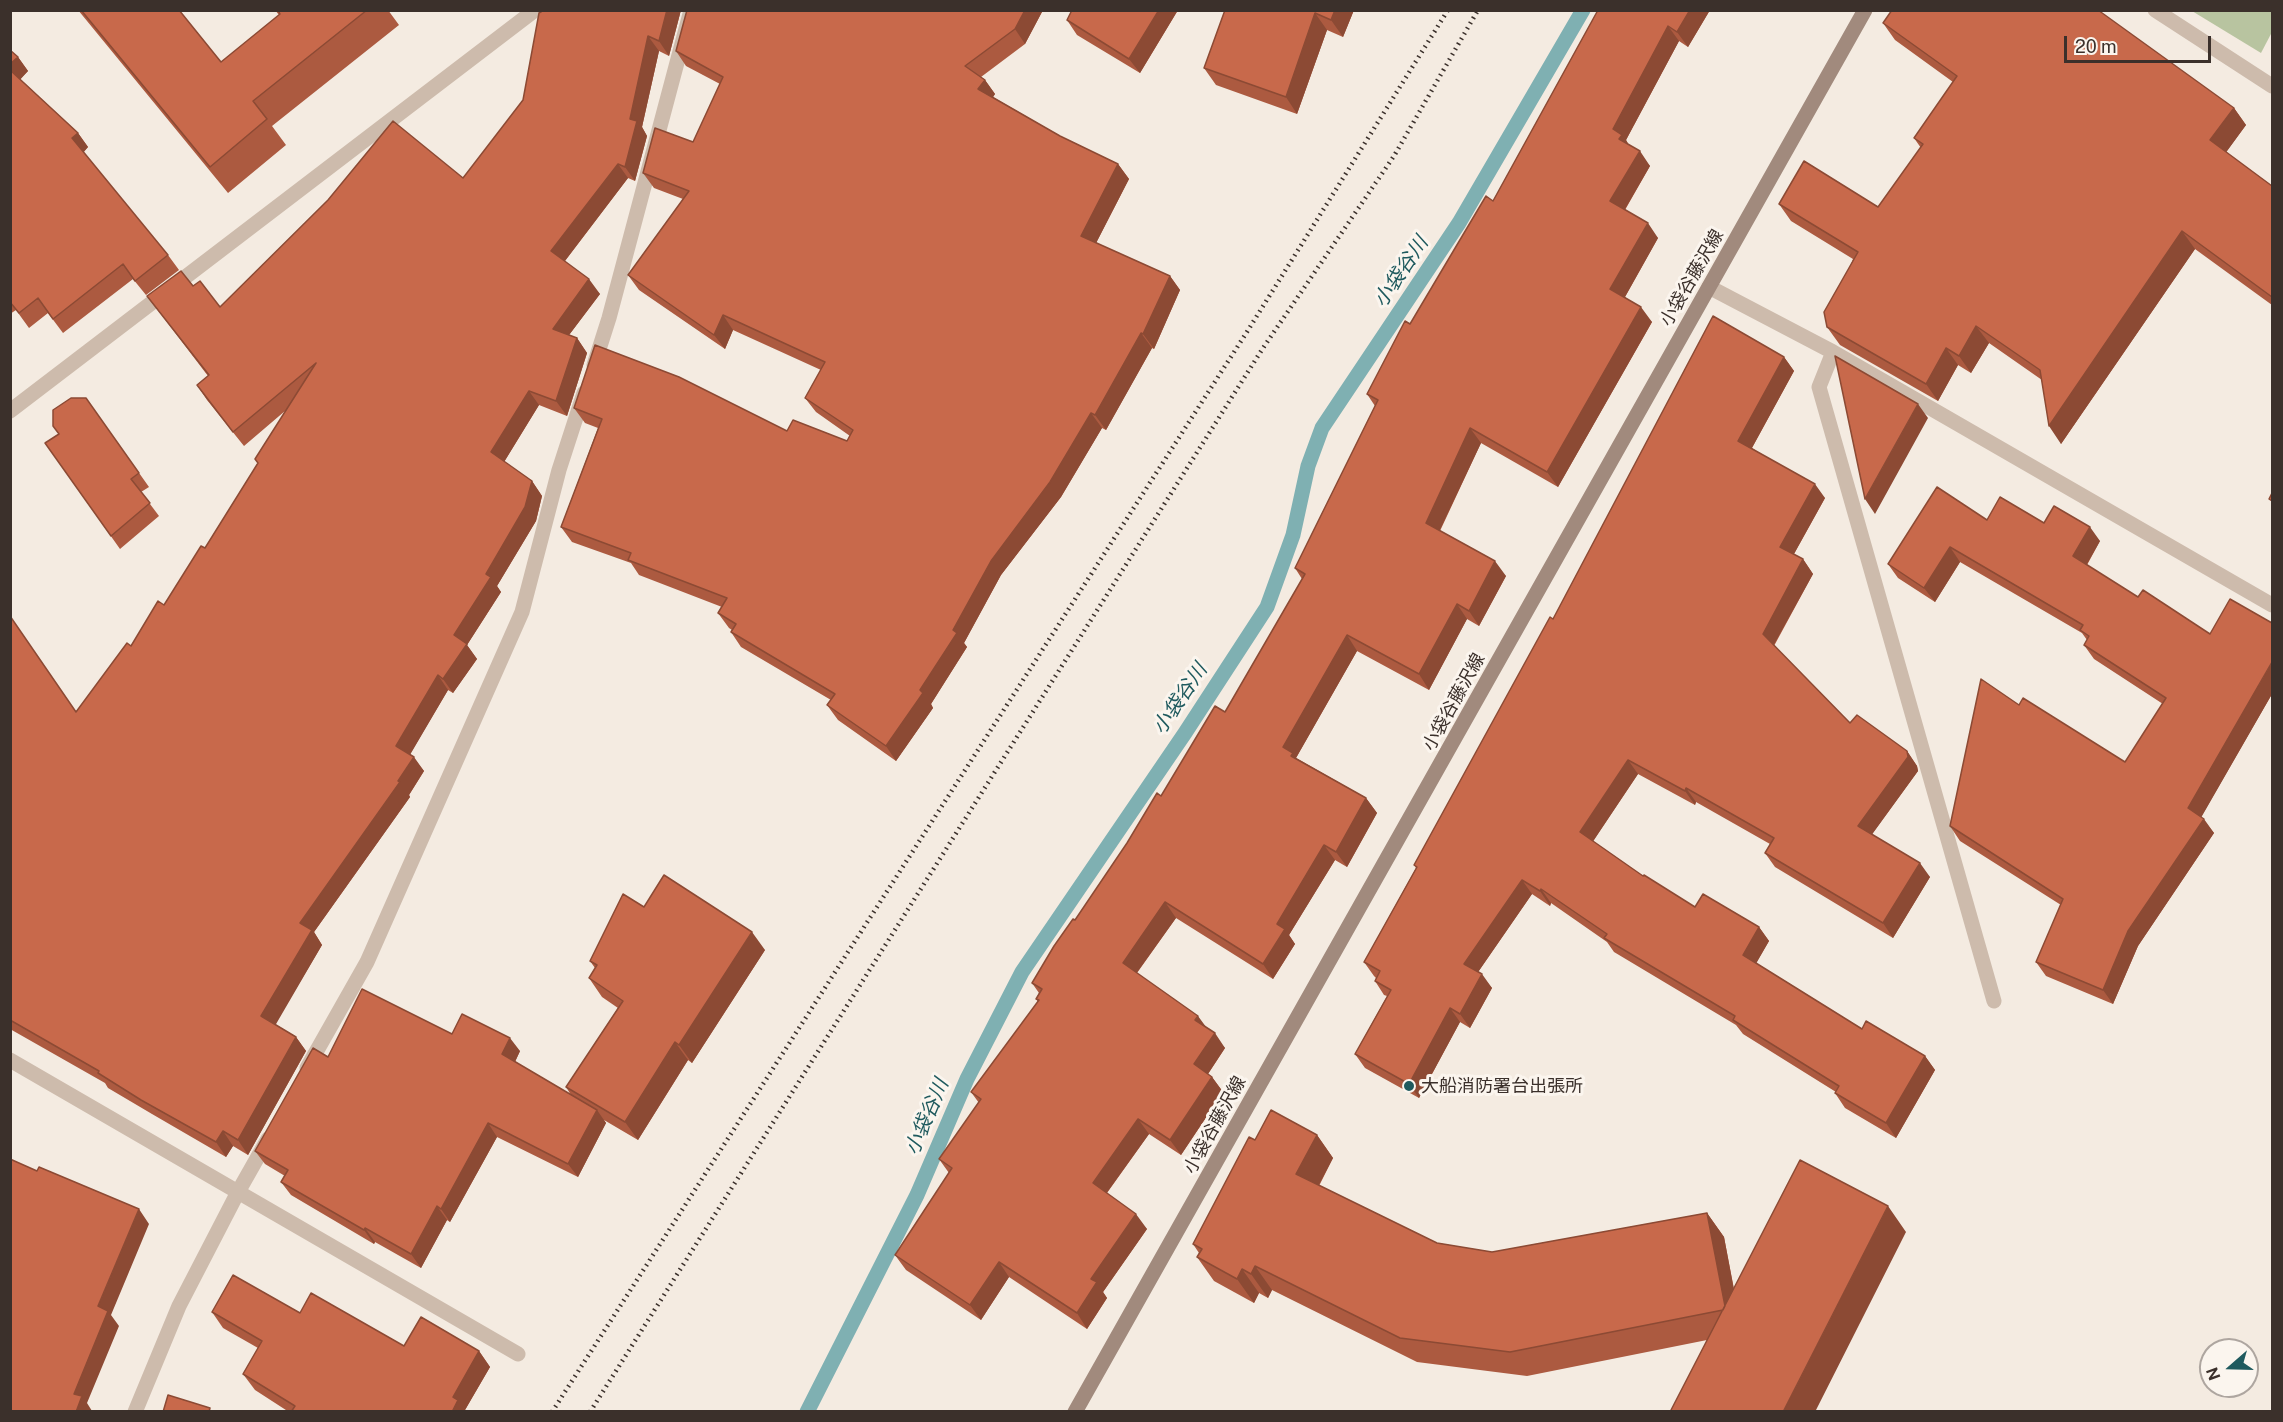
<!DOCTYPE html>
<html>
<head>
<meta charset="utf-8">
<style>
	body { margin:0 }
	#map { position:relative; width:2283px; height:1422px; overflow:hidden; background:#f4ebe1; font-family:"Public Sans",sans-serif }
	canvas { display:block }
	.frame { position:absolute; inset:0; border:12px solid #3b302b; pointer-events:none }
	.north { position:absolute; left:2199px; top:1338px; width:60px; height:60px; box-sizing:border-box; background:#fbf5ee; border:2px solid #aea6a0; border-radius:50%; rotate:250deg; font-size:16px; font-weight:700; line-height:24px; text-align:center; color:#3b302b }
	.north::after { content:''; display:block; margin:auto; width:21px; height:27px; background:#1f5a5e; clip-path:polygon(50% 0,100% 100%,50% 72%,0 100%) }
	.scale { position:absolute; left:2064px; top:36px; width:147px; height:27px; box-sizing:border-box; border:3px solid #3b302b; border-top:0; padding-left:8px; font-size:18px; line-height:21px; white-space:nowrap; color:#3b302b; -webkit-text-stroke:4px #fbf5ee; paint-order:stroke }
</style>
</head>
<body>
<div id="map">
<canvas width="2283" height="1422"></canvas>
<div class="frame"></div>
<div class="north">N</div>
<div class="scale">20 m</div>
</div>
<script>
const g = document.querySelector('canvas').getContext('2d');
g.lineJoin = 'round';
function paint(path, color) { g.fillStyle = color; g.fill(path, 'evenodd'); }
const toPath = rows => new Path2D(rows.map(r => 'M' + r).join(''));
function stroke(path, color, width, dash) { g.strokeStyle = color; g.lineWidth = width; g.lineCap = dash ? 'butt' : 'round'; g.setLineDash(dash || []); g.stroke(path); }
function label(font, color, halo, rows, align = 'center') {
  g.font = font + ' "Public Sans","Noto Sans JP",sans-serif'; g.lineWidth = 6; g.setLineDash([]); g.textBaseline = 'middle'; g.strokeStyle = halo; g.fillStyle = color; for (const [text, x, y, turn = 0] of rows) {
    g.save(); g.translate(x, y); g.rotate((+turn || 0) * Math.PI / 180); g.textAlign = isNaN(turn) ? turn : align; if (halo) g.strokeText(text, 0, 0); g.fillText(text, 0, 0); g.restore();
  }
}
paint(toPath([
	[2192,11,2272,11,2272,32,2261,53]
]), '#b8c4a0');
stroke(toPath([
	[807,1412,917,1195,967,1079,1022,972,1185,733,1267,607,1293,535,1308,466,1322,428,1459,223,1583,10]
]), '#7fb0b2', 15);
stroke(toPath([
	[2155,10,2272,86],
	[1709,287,1833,352,2272,605],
	[1833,352,1819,387,1994,1001],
	[594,365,609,318,691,10],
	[10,411,535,10],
	[10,1060,238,1192,268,1139],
	[307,1068,367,962,522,612,559,470,584,393],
	[135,1412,179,1306,238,1192,518,1354]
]), '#cdbbac', 15);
stroke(toPath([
	[1075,1412,1865,10]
]), '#a18a7d', 15);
stroke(toPath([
	[552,1412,1245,335,1448,10],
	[590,1412,1263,348,1394,156,1478,10]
]), '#3b302b', 4.5, [1.5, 4.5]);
paint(toPath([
	[78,10,179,10,221,62,279,15,275,10,388,10,399,25,272,126,286,145,228,193],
	[681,10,669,56,659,51,642,127,647,136,635,181,628,178,565,261,600,294,569,335,577,338,587,353,567,416,539,405,504,462,532,481,542,496,536,521,497,586,501,592,467,645,477,659,453,693,448,690,410,754,424,771,409,795,410,797,314,932,322,945,275,1024,296,1037,306,1051,248,1155,233,1146,226,1157,152,1114,108,1088,105,1083,10,1029,10,616,76,712,164,605,205,548,258,463,285,411,244,446,207,400,197,385,208,376,147,296,193,286,220,307,463,178],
	[687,10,1043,10,1025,44,981,77,985,80,995,94,993,97,1060,136,1118,164,1129,179,1096,243,1170,276,1180,290,1154,349,1152,348,1106,430,1102,428,1061,497,1001,575,964,643,967,647,931,704,933,708,896,761,838,720,827,705,831,700,741,647,731,632,732,630,729,628,718,613,722,607,639,575,631,563,572,542,561,527,598,428,585,423,574,408,787,431,847,441,850,436,816,412,805,398,821,370,733,330,725,349,639,290,628,275,683,199,654,188,643,173,693,142,720,84,686,66,676,51],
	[1178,10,1140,73,1077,35,1067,20],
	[1225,10,1354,10,1343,37,1327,30,1297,114,1216,85,1204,68],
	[1598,10,1710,10,1688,47,1679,41,1626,140,1628,144,1650,166,1625,210,1658,238,1625,297,1652,322,1558,487,1481,443,1440,531,1506,576,1479,626,1467,619,1429,690,1357,651,1296,758,1298,759,1366,798,1377,813,1347,867,1335,860,1289,935,1295,944,1273,979,1176,918,1137,973,1206,1028,1225,1048,1208,1074,1212,1077,1223,1092,1181,1155,1149,1134,1107,1193,1147,1229,1103,1292,1107,1298,1087,1329,1009,1277,981,1320,906,1270,895,1255,949,1173,939,1159,979,1103,971,1092,1038,1002,1036,999,1039,993,1032,983,1161,796,1225,712,1302,579,1295,568,1375,406,1367,394,1410,324,1493,201],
	[1883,23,2234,108,2246,125,2226,152,2272,186,2272,305,2195,249,2061,444,2042,380,1989,343,1971,373,1958,365,1938,401,1840,345,1827,327,1853,259,1791,221,1779,204,1878,207,1921,148,1914,138,1953,82,1895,40],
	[10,50,18,57,28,71,20,79,78,133,88,147,83,152,168,255,179,270,146,295,133,279,63,333,48,313,29,328,16,310,10,314],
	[1784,357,1794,371,1752,448,1825,498,1794,554,1803,559,1813,574,1774,646,1850,723,1907,751,1917,766,1918,771,1872,834,1930,877,1893,938,1775,867,1765,853,1770,844,1696,802,1695,805,1638,774,1593,841,1643,876,1695,907,1759,927,1769,941,1756,963,1862,1029,1925,1056,1935,1070,1896,1138,1845,1108,1835,1093,1836,1092,1743,1034,1736,1025,1614,952,1607,942,1551,903,1550,906,1532,894,1478,972,1492,988,1470,1028,1460,1022,1419,1098,1365,1068,1355,1054,1387,996,1384,995,1375,981,1376,978,1374,976,1364,962,1416,868,1414,865,1553,619],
	[86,398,149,487,141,492,159,516,120,549,45,443,59,434],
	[1987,520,2044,523,2100,541,2087,565,2272,694,2201,817,2214,833,2138,946,2113,1004,2046,976,2036,962,2061,905,1960,841,1950,826,2019,705,2125,762,2163,704,2094,659,2084,645,2087,640,2082,633,1960,562,1935,602,1898,578,1888,564],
	[644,907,765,950,692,1063,688,1060,638,1140,604,1120,606,1123,578,1177,497,1137,450,1222,447,1220,421,1268,375,1242,374,1244,291,1195,281,1182,285,1176,265,1164,255,1151,328,1057,452,1034,520,1051,515,1062,571,1095,566,1087,618,1008,602,997,589,978,595,968,590,961],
	[1317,1135,1333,1158,1319,1186,1437,1243,1492,1252,1707,1213,1724,1237,1734,1289,1906,1232,1707,1340,1527,1376,1417,1362,1272,1290,1268,1298,1259,1293,1254,1303,1214,1281,1197,1257,1199,1253,1193,1244,1255,1140],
	[212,1312,300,1313,404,1346,479,1351,490,1367,465,1410,466,1412,289,1412,255,1390,243,1374,258,1348,223,1328]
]), '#ac5a40');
paint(toPath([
	[667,10,681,10,669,56,659,41],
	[1025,10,1043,10,1025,44,1015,29],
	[1159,10,1178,10,1140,73,1129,59],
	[1335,10,1354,10,1343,37,1331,20],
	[1690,10,1710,10,1688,47,1677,32],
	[1315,13,1327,30,1297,114,1286,97],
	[1668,26,1679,41,1626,140,1632,150,1629,154,1613,129],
	[648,36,659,51,642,127,647,136,635,181,625,167,630,119],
	[18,57,28,71,18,82,10,72,10,64],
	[985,80,995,94,989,103,978,89],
	[2234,108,2246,125,2222,158,2210,140],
	[78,133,88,147,83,153,72,138],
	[1640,151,1650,166,1621,216,1610,201],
	[618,164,628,178,561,266,551,251],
	[1118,164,1129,179,1092,251,1081,236],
	[1648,223,1658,238,1621,304,1610,289],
	[2182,231,2195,249,2061,444,2049,426],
	[1170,276,1180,290,1154,349,1143,334],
	[589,279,600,294,563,343,553,329],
	[1641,307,1652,322,1558,487,1547,472],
	[723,315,733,330,725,349,714,335],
	[1976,326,1989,343,1971,373,1959,356],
	[1141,333,1152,348,1106,430,1095,415],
	[577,338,587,353,567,416,556,401],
	[1946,348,1958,365,1938,401,1926,384],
	[1784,357,1794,371,1748,455,1738,441],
	[529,391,539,405,501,467,491,452],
	[1918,404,1928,418,1875,514,1865,499],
	[1091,413,1102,428,1061,497,1001,575,964,643,967,647,931,704,933,708,896,761,886,746,920,690,991,561],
	[1470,428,1481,443,1436,538,1426,523],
	[532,481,542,496,536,521,497,586,501,592,467,645,477,659,453,693,443,679,454,635],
	[1815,484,1825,498,1790,561,1780,547],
	[2090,527,2100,541,2083,571,2073,556],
	[1950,547,1960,562,1935,602,1924,588],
	[1803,559,1813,574,1772,648,1763,634],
	[1495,561,1506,576,1479,626,1469,611],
	[1457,604,1467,619,1429,690,1419,674],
	[1347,635,1357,651,1296,758,1304,768,1283,747],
	[2272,662,2272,694,2198,823,2188,808],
	[438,675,448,690,407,760,396,746],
	[1907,751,1917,766,1918,771,1868,840,1858,826],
	[414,757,424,771,409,795,410,797,314,932,322,945,272,1031,261,1016,300,923,398,781],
	[1628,760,1638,774,1590,846,1580,832],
	[1686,788,1696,802,1695,805,1685,791],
	[1366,798,1377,813,1347,867,1336,852],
	[2204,819,2214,833,2138,946,2113,1004,2103,990,2128,931],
	[1324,845,1335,860,1289,935,1295,944,1273,979,1263,964,1277,924],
	[1920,863,1930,877,1893,938,1883,923],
	[1522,880,1532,894,1474,978,1464,964],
	[1541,889,1551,903,1550,906,1540,891],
	[1165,902,1176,918,1133,978,1123,963],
	[1759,927,1769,941,1753,969,1743,955],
	[752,932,765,950,692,1063,679,1045],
	[1482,974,1492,988,1470,1028,1460,1014],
	[1450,1008,1460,1022,1419,1098,1409,1084],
	[1198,1016,1209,1031,1195,1020],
	[1215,1033,1225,1048,1204,1080,1194,1064],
	[296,1037,306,1051,248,1155,238,1140],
	[510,1038,520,1051,512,1068,502,1054],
	[675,1042,688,1060,638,1140,625,1122],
	[1925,1056,1935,1070,1896,1138,1886,1123],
	[1212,1077,1223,1092,1181,1155,1170,1140],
	[597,1110,606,1123,578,1177,568,1164],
	[1138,1119,1149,1134,1103,1198,1093,1183],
	[488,1123,497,1137,450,1222,441,1209],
	[223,1131,233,1146,226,1157,216,1142],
	[1317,1135,1333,1158,1312,1198,1296,1174],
	[437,1206,447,1220,421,1268,411,1254],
	[1888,1206,1906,1232,1815,1412,1783,1412],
	[139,1209,149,1224,111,1315,119,1326,87,1403,92,1411,76,1412,74,1394,98,1306],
	[1707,1213,1724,1237,1742,1333,1725,1310],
	[1136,1214,1147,1229,1103,1292,1107,1298,1087,1329,1077,1313,1091,1279],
	[365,1228,375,1242,374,1244,364,1230],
	[999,1262,1009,1277,981,1320,970,1305],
	[1255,1266,1272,1290,1268,1298,1251,1274],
	[1242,1269,1259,1293,1254,1303,1237,1279],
	[479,1351,490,1367,465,1410,466,1412,452,1412,453,1397]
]), '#8c4a34');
const building = toPath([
	[81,10,179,10,221,62,280,14,278,10,367,10,253,101,267,119,210,167,81,10],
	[544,10,667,10,659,41,648,36,630,119,637,121,625,167,618,164,551,251,589,279,553,329,577,338,556,401,529,391,491,452,532,481,525,507,486,574,491,577,454,635,467,644,443,679,438,675,396,746,414,757,398,781,400,782,300,923,312,930,261,1016,296,1037,238,1140,223,1131,216,1142,141,1100,98,1073,99,1071,10,1020,10,616,76,712,127,643,131,646,158,601,164,605,201,546,205,548,258,463,255,459,316,363,233,432,197,385,209,375,147,296,181,271,193,286,200,281,220,307,328,200,393,121,463,178,523,100,539,13,544,10],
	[687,10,1025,10,1015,29,965,66,985,80,978,89,1060,136,1118,164,1081,236,1170,276,1143,334,1141,333,1095,415,1091,413,1050,482,991,561,953,630,957,633,920,690,923,693,886,746,827,705,835,694,731,632,736,624,718,613,727,598,628,560,631,553,561,527,602,419,574,408,595,345,679,377,787,431,793,420,847,441,853,430,805,398,825,362,723,315,714,335,628,275,689,191,643,173,655,128,693,142,723,77,676,51,687,10],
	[1072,10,1159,10,1129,59,1067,20,1072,10],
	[1225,10,1335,10,1331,20,1315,13,1286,97,1204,68,1225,10],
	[1598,10,1690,10,1677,32,1668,26,1613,129,1622,135,1619,139,1640,151,1610,201,1648,223,1610,289,1641,307,1547,472,1470,428,1426,523,1495,561,1469,611,1457,604,1419,674,1347,635,1283,747,1293,753,1291,756,1366,798,1336,852,1324,845,1277,924,1285,929,1263,964,1165,902,1123,963,1198,1016,1195,1020,1215,1033,1194,1064,1212,1077,1170,1140,1138,1119,1093,1183,1136,1214,1091,1279,1097,1282,1077,1313,999,1262,970,1305,895,1255,952,1168,939,1159,981,1099,971,1092,1039,1000,1036,999,1042,989,1032,983,1054,946,1073,919,1075,920,1127,843,1157,793,1161,796,1215,706,1225,712,1305,574,1295,568,1378,400,1367,394,1405,321,1410,324,1486,196,1493,201,1598,10],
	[1892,10,2098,10,2234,108,2210,140,2272,186,2272,297,2182,231,2049,426,2040,370,1976,326,1959,356,1946,348,1926,384,1827,327,1824,312,1858,252,1779,204,1804,161,1878,207,1923,144,1914,138,1957,76,1883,23,1892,10],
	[10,50,18,57,10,64,10,50],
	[10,70,78,133,72,138,168,255,135,281,123,264,53,319,38,298,19,313,10,302,10,70],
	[1713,316,1784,357,1738,441,1815,484,1780,547,1803,559,1763,634,1850,723,1857,715,1907,751,1908,757,1858,826,1920,863,1883,923,1765,853,1774,838,1686,788,1685,791,1628,760,1580,832,1643,876,1644,875,1695,907,1703,894,1759,927,1743,955,1862,1029,1866,1021,1925,1056,1886,1123,1835,1093,1839,1086,1733,1020,1735,1016,1604,938,1607,934,1541,889,1540,891,1522,880,1464,964,1482,974,1460,1014,1450,1008,1409,1084,1355,1054,1391,990,1375,981,1380,971,1364,962,1417,867,1414,865,1550,617,1553,619,1713,316],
	[1835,356,1918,404,1865,499,1835,356],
	[71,398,86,398,139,473,131,479,150,503,111,536,45,443,59,434,53,426,53,410,71,398],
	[1937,487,1987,520,2000,497,2044,523,2054,506,2090,527,2073,556,2138,597,2143,590,2210,634,2230,599,2272,623,2272,662,2188,808,2204,819,2128,931,2103,990,2036,962,2063,899,1950,826,1981,679,2019,705,2023,698,2125,762,2166,698,2084,645,2089,636,2080,630,2083,625,1950,547,1924,588,1888,564,1937,487],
	[2272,493,2272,501,2269,499,2272,493],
	[664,875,752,932,679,1045,675,1042,625,1122,566,1087,623,1001,589,978,597,965,590,961,623,894,644,907,664,875],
	[362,989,452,1034,462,1014,510,1038,502,1054,597,1110,568,1164,488,1123,441,1209,437,1206,411,1254,365,1228,364,1230,281,1182,288,1170,255,1151,313,1048,328,1057,362,989],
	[1271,1110,1317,1135,1296,1174,1437,1243,1492,1252,1707,1213,1725,1306,1723,1310,1510,1352,1400,1338,1255,1266,1251,1274,1242,1269,1237,1279,1197,1257,1202,1249,1193,1244,1249,1137,1255,1140,1271,1110],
	[10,1159,37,1171,39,1167,139,1209,98,1306,108,1311,74,1394,82,1396,76,1412,10,1412,10,1159],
	[1800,1160,1888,1206,1783,1412,1670,1412,1800,1160],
	[233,1275,300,1313,311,1293,404,1346,421,1317,479,1351,453,1397,458,1400,452,1412,291,1412,295,1406,243,1374,262,1341,212,1312,233,1275],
	[168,1395,210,1408,209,1412,163,1412,168,1395]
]);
paint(building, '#c8694b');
stroke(building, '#8c4a34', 1.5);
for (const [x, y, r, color] of [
	[1409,1086,6,"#1f5a5e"]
]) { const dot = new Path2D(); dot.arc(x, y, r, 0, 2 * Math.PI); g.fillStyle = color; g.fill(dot); stroke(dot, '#fbf5ee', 2); }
label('18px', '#3b302b', '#fbf5ee', [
	["小袋谷藤沢線",1692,278,-60],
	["小袋谷藤沢線",1454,702,-61],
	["小袋谷藤沢線",1215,1125,-61]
]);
label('18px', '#3b302b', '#fbf5ee', [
	["大船消防署台出張所",1421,1086]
], 'left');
label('italic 20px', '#1f5a5e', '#fbf5ee', [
	["小袋谷川",1401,272,-56],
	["小袋谷川",1180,699,-56],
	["小袋谷川",927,1117,-67]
]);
</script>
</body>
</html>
